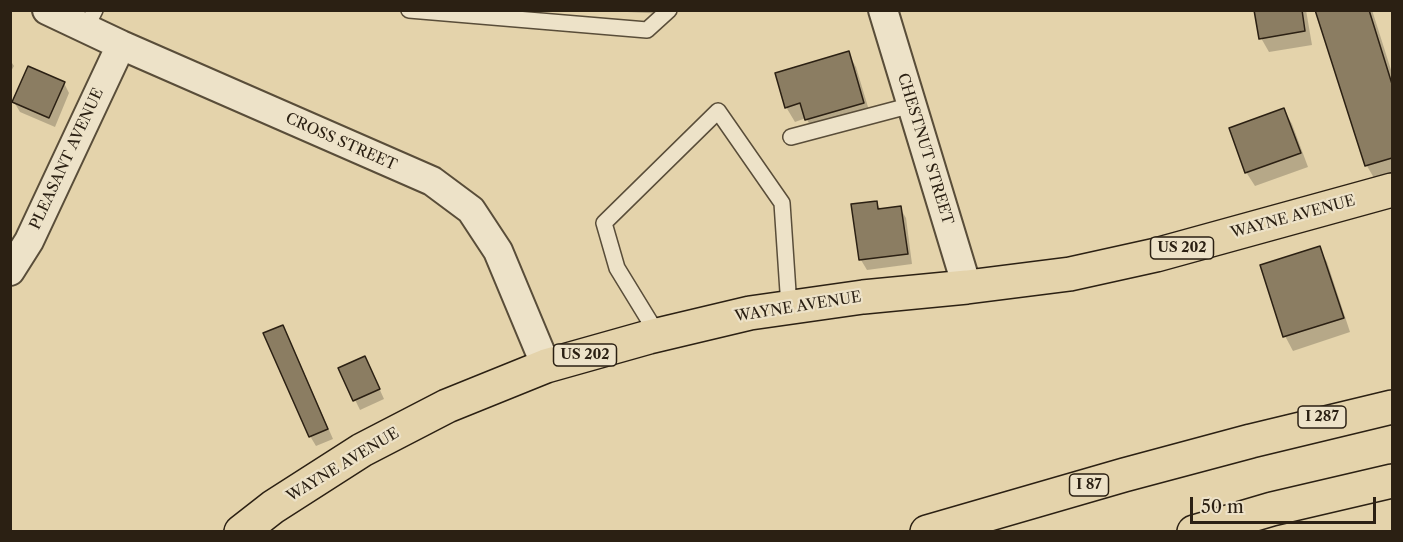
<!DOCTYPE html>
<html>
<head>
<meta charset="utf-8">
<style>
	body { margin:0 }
	#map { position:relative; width:1403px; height:542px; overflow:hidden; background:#e4d3ab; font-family:"Libre Caslon Text",serif }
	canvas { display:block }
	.frame { position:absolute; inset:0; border:12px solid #2b2013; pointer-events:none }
	.scale { position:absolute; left:1190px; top:497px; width:186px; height:27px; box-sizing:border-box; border:3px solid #2b2013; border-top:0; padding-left:8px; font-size:18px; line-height:21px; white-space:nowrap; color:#2b2013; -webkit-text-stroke:4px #ede2c8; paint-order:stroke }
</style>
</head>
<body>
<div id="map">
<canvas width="1403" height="542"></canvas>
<div class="frame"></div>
<div class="scale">50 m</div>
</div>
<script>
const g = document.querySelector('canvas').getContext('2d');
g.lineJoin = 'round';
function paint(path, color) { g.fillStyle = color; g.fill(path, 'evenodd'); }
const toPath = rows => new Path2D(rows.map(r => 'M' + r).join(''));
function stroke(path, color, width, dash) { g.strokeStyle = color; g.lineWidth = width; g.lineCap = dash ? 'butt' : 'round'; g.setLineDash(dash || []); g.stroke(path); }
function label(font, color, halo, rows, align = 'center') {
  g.font = font + ' "Libre Caslon Text",serif'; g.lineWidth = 4.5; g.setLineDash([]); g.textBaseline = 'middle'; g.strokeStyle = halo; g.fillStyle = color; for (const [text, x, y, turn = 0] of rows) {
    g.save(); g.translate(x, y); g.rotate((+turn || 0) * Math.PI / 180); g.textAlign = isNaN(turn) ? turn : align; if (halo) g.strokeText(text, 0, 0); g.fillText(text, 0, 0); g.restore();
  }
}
paint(toPath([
	[588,10,666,10,666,14],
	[1256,10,1306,10,1312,45,1269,52,1261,38],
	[1317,10,1372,10,1392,73,1392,178,1377,183,1367,166],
	[848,53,856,67,871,117,815,134,806,118,795,122,786,107],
	[10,60,14,66,10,73],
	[64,83,69,93,55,127,20,112,14,102],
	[1284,110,1292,124,1308,167,1255,186,1246,172],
	[876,202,881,210,900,208,906,218,912,264,867,270,861,260,853,205],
	[1319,248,1327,262,1350,332,1293,351,1285,336],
	[288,336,333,439,316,446,310,436],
	[370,368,384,399,360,410,340,369]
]), '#0003');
const building = toPath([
	[1254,10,1302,10,1305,31,1259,39,1254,10],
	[1315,10,1369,10,1392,84,1392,158,1365,166,1315,10],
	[849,51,864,103,805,120,800,103,785,108,775,73,849,51],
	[28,66,65,82,49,118,12,102,28,66],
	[1284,108,1301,153,1245,173,1229,128,1284,108],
	[877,201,878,209,901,206,908,254,859,260,851,204,877,201],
	[1320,246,1344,318,1283,337,1260,265,1320,246],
	[283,325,328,429,309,437,263,333,283,325],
	[365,356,380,389,353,401,338,368,365,356]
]);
paint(building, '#8b7d62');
stroke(building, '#2b2013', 1.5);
const service = toPath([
	[409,10,647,30,669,10],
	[86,28,95,10],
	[791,137,912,105],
	[658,335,617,268,604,223,718,111,782,203,789,307]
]);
const minor = toPath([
	[47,10,121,45,432,181,471,210,498,251,546,366],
	[883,10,967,287],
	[10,271,29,241,121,45]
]);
const primary = toPath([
	[241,532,273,507,362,450,447,406,546,366,649,337,750,313,863,297,967,287,1070,274,1156,255,1392,190]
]);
const motorway = toPath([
	[927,532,1124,475,1251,441,1392,407],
	[1194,532,1272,509,1392,481]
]);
stroke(service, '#594d39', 18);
stroke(minor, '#594d39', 32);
stroke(primary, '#2b2013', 36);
stroke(motorway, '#2b2013', 36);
stroke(service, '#ede2c8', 15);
stroke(minor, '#ede2c8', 28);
stroke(primary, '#e4d3ab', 33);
stroke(motorway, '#e4d3ab', 33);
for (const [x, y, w] of [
	[1182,248,63],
	[585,355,63],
	[1322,417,48],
	[1089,485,39]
]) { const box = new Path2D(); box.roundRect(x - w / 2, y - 11, w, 22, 4.5); g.fillStyle = '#ede2c8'; g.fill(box); stroke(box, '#2b2013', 1.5); }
label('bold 14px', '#2b2013', null, [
	["US 202",1182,248],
	["US 202",585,355],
	["I 287",1322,417],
	["I 87",1089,485]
]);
label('15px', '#2b2013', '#ede2c8', [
	["CROSS STREET",341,142,24],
	["CHESTNUT STREET",925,149,73],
	["PLEASANT AVENUE",67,159,-65],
	["WAYNE AVENUE",1293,217,-15],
	["WAYNE AVENUE",798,307,-9],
	["WAYNE AVENUE",343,465,-31]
]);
</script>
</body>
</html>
